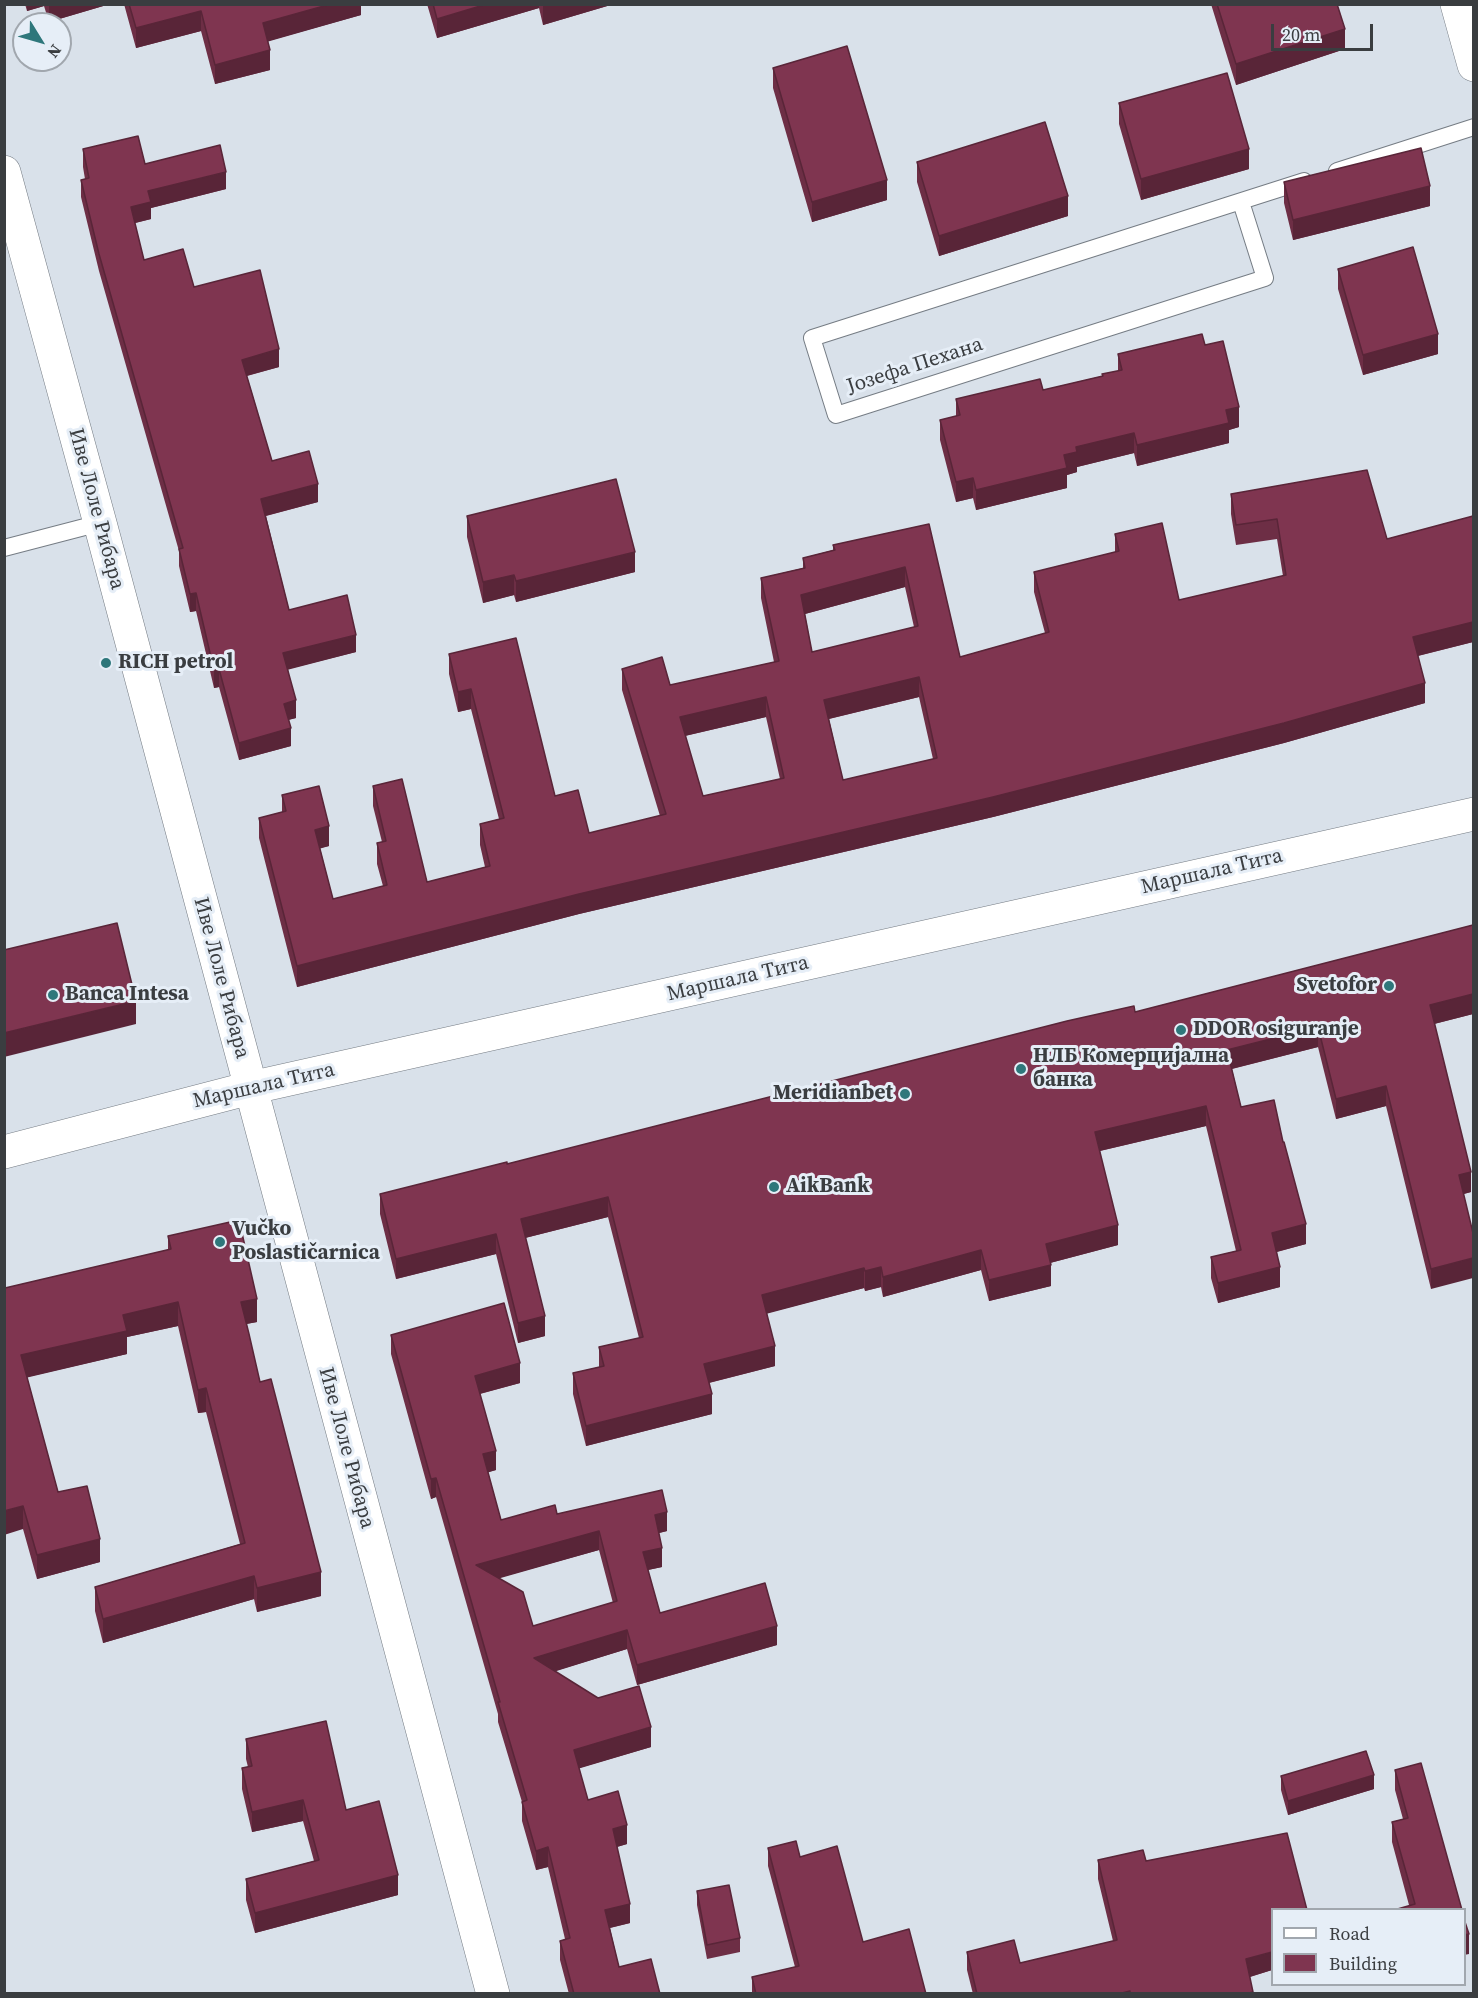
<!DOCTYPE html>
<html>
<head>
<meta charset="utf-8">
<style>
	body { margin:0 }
	#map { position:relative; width:1478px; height:1998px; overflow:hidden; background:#d9e1ea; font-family:"Source Serif 4",serif }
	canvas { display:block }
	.frame { position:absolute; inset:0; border:6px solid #3a3d40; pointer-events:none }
	.legend { position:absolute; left:1271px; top:1908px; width:195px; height:78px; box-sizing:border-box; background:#e6eef7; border:2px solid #a1a7ae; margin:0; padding:8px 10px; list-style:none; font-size:18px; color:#3a3d40 }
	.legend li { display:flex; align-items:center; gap:12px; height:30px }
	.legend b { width:30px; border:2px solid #a1a7ae }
	.north { position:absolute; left:12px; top:12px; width:60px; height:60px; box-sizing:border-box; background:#e6eef7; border:2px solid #a1a7ae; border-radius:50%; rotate:127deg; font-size:16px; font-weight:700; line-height:24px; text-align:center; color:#3a3d40 }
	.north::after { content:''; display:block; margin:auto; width:21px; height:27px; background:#2e777b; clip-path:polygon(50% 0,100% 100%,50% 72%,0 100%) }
	.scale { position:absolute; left:1271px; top:24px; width:102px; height:27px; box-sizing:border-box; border:3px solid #3a3d40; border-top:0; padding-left:8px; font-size:18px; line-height:21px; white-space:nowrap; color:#3a3d40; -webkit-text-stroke:4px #e6eef7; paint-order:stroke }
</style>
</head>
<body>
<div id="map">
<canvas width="1478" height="1998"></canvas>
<div class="frame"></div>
<ul class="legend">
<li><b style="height:8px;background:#fff"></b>Road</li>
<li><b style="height:16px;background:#7f3550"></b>Building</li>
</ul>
<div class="north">N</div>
<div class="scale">20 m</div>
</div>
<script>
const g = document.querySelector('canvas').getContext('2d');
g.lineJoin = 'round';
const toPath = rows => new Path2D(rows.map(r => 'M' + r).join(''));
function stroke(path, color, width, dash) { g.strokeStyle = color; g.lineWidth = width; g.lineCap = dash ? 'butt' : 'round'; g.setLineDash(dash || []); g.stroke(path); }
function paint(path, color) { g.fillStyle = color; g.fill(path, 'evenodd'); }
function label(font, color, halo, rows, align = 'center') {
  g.font = font + ' "Source Serif 4",serif'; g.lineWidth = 6; g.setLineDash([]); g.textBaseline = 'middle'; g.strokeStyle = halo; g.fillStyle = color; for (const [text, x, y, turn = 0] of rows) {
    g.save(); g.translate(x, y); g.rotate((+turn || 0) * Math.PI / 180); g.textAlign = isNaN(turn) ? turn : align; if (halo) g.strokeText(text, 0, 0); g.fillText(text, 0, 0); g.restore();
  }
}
const lane = toPath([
	[1337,171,1474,127],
	[1241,202,1265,278,836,415,812,338,1304,181],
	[4,548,100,523]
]);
const street = toPath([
	[1457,4,1474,65],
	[4,172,100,523,493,1994]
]);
const secondary = toPath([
	[4,1152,250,1088,1474,814]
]);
stroke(lane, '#757c84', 18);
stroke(street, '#757c84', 34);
stroke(secondary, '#757c84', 34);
stroke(lane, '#fff', 16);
stroke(street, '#fff', 33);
stroke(secondary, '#fff', 33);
paint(toPath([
	[25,4,110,4,49,22,44,6,27,11],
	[124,4,361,4,361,15,268,41,270,70,215,84,201,31,136,48],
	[427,4,614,4,543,25,539,8,437,38],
	[1211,4,1337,4,1345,49,1236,85],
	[773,68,887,200,812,222,773,88],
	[1119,103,1249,169,1141,200,1119,124],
	[83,149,145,164,226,189,151,208,151,219,135,223,144,260,194,287,279,367,247,376,272,461,318,502,266,516,289,610,356,652,288,669,296,718,288,720,291,746,239,760,219,687,214,688,196,611,190,612,179,566,179,551,99,271,81,197,81,180,85,179,83,167],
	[917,162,1068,216,939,256,917,182],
	[1284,182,1430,206,1293,240,1284,203],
	[1338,269,1438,354,1363,375,1338,289],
	[1205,345,1239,427,1229,430,1229,443,1137,466,1134,453,1077,467,1077,472,1067,475,1067,488,976,510,973,498,956,502,940,440,940,420,956,416,956,399,1043,390,1102,376,1118,371,1118,354],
	[1231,494,1387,539,1473,516,1473,642,1418,656,1425,703,1284,743,993,817,579,914,297,987,259,838,259,818,282,812,282,795,329,846,320,848,333,899,383,886,377,864,377,843,382,842,373,806,373,786,427,882,485,867,480,845,480,824,499,819,471,709,458,712,449,674,449,654,555,796,589,833,660,816,622,690,622,669,670,685,774,662,761,598,761,578,803,568,803,558,833,550,833,545,929,524,960,657,1045,633,1034,592,1034,572,1115,552,1115,534,1179,600,1283,576,1277,539,1236,545,1231,514],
	[905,587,914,627,812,652,805,614],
	[919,697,933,759,843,780,829,719],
	[766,717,780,779,703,796,685,736],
	[467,516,635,572,516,602,514,595,483,603,467,537],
	[1473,925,1473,1014,1434,1024,1471,1192,1464,1194,1431,1289,1386,1106,1336,1119,1318,1047,1232,1069,1241,1107,1283,1142,1306,1244,1277,1252,1280,1287,1218,1303,1211,1278,1211,1257,1236,1251,1206,1126,1100,1151,1118,1245,1050,1263,1051,1286,989,1301,981,1270,883,1297,881,1287,865,1291,864,1288,767,1313,775,1366,709,1383,712,1414,586,1446,573,1394,573,1373,599,1367,599,1347,639,1338,608,1217,525,1238,545,1336,518,1343,496,1254,396,1279,380,1214,380,1194,507,1164,1135,1012],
	[168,1236,257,1322,246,1324,260,1382,321,1596,257,1612,254,1599,103,1643,95,1611,95,1587,240,1544,206,1412,198,1413,178,1326,127,1337,127,1354,27,1377,58,1492,100,1562,37,1579,23,1529,5,1288,168,1250],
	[391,1335,520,1383,480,1394,496,1470,488,1472,501,1520,557,1514,667,1531,659,1533,662,1567,648,1570,660,1613,777,1645,637,1685,627,1649,555,1671,651,1747,579,1768,588,1800,627,1844,617,1847,630,1923,610,1928,619,1967,660,1994,569,1994,560,1960,560,1941,565,1939,548,1867,536,1870,522,1821,522,1802,498,1722,498,1714,436,1497,431,1499,391,1354],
	[599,1550,613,1603,533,1626,498,1578],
	[246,1739,346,1810,398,1895,255,1933,246,1900,246,1879,314,1861,303,1821,252,1832,242,1789,242,1768,248,1767,246,1759],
	[1395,1770,1462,1910,1409,1905,1392,1842,1392,1822,1403,1819,1395,1790],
	[1281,1776,1374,1789,1288,1815,1281,1790],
	[768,1848,800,1857,863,1942,926,1994,752,1994,752,1977,795,1967,768,1866],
	[1098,1860,1146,1861,1272,1970,1250,1977,1253,1994,973,1994,967,1970,967,1952,1020,1963,1113,1941,1098,1879],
	[697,1891,740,1938,740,1952,707,1959,697,1905]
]), '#6d2e45');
paint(toPath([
	[27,4,44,4,44,6,27,11],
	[49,4,110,4,49,22],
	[331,4,361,4,361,15,263,43,263,23],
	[487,4,539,4,539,8,437,38,437,19],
	[547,4,614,4,543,25,543,6],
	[201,11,201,31,136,48,136,28],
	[1345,29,1345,49,1236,85,1236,64],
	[270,50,270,70,215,84,215,65],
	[1249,149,1249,169,1141,200,1141,179],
	[226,172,226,189,151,208,151,219,131,224,131,207,148,191],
	[887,180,887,200,812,222,812,202],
	[1430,186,1430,206,1293,240,1293,220],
	[1068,196,1068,216,939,256,939,236],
	[1438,334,1438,354,1363,375,1363,355],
	[279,349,279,367,242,377,242,360],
	[1239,407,1239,427,1229,430,1229,443,1137,466,1137,445,1226,410],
	[1134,433,1134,453,1077,467,1077,472,1067,475,1067,488,976,510,976,490,1064,455,1076,447],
	[973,478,973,498,956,502,956,482],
	[318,484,318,502,261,517,261,499],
	[635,552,635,572,516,602,516,581],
	[905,567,905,587,801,615,801,595],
	[514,575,514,595,483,603,483,582],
	[196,593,196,611,190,612,190,594],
	[1473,622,1473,642,1413,657,1413,637],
	[356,635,356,652,283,671,283,653],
	[219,669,219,687,214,688,214,670],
	[919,677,919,697,824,720,824,700],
	[1425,683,1425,703,1284,743,993,817,579,914,297,987,297,966,579,894],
	[471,689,471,709,458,712,458,692],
	[766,697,766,717,680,737,680,717],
	[296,700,296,718,284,721,284,704],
	[291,728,291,746,239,760,239,743],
	[329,826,329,846,315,850,315,830],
	[1473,994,1473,1014,1430,1025,1430,1005],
	[136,1001,136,1024,4,1057,4,1033],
	[1318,1027,1318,1047,1227,1070,1227,1050],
	[1386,1086,1386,1106,1336,1119,1336,1099],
	[1206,1106,1206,1126,1095,1152,1095,1132],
	[1471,1172,1471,1192,1459,1195,1459,1175],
	[608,1197,608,1217,521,1239,521,1219],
	[1306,1224,1306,1244,1272,1253,1272,1233],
	[1118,1225,1118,1245,1046,1264,1046,1244],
	[496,1234,496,1254,396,1279,396,1259],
	[981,1250,981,1270,883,1297,883,1277],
	[1473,1258,1473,1278,1431,1289,1431,1269],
	[1051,1265,1051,1286,989,1301,989,1280],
	[881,1267,881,1287,865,1291,865,1271],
	[1280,1267,1280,1287,1218,1303,1218,1283],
	[864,1268,864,1288,762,1315,762,1295],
	[257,1299,257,1322,241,1325,241,1302],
	[178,1302,178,1326,127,1337,127,1354,21,1379,21,1355,123,1315],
	[545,1316,545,1336,518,1343,518,1323],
	[775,1346,775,1366,704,1384,704,1364],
	[520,1363,520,1383,475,1395,475,1376],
	[206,1388,206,1412,198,1413,198,1390],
	[712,1394,712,1414,586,1446,586,1426],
	[496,1451,496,1470,483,1474,483,1454],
	[436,1478,436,1497,431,1499,431,1479],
	[23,1506,23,1529,4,1535,4,1511],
	[667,1512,667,1531,655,1534,655,1515],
	[599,1531,599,1550,476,1585,476,1565],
	[100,1539,100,1562,37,1579,37,1555],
	[662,1548,662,1567,643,1571,643,1552],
	[321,1572,321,1596,257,1612,257,1588],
	[254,1576,254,1599,103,1643,103,1619],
	[777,1626,777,1645,637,1685,637,1665],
	[627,1630,627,1649,534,1678,534,1658],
	[651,1727,651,1747,574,1770,574,1750],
	[1374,1775,1374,1789,1288,1815,1288,1801],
	[303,1800,303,1821,252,1832,252,1812],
	[627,1825,627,1844,613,1848,613,1829],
	[548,1847,548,1867,536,1870,536,1851],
	[398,1875,398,1895,255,1933,255,1913],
	[630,1904,630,1923,605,1929,605,1910],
	[1469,1934,1469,1954,1464,1955,1464,1935],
	[1272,1952,1272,1970,1246,1978,1246,1959]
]), '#592538');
const building = toPath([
	[129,4,331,4,263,23,270,50,215,65,201,11,136,28,129,4],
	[433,4,487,4,437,19,433,4],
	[1217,4,1337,4,1345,29,1236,64,1217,4],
	[847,46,887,180,812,202,773,68,847,46],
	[1227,73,1249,149,1141,179,1119,103,1227,73],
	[1045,122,1068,196,939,236,917,162,1045,122],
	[138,136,145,164,220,145,226,172,148,191,151,202,131,207,144,260,183,249,194,287,260,270,279,349,242,360,272,461,309,451,318,484,261,499,289,610,347,595,356,635,283,653,296,700,284,704,291,728,239,743,219,669,214,670,196,593,190,594,179,549,183,548,99,254,81,180,89,178,83,149,138,136],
	[1421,148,1430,186,1293,220,1284,182,1421,148],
	[1413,247,1438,334,1363,355,1338,269,1413,247],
	[1202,334,1205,345,1223,341,1239,407,1226,410,1229,423,1137,445,1134,433,1076,447,1077,452,1064,455,1067,468,976,490,973,478,956,482,940,420,960,415,956,399,1040,379,1043,390,1103,376,1102,374,1122,370,1118,354,1202,334],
	[1367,470,1387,539,1473,516,1473,622,1413,637,1425,683,1284,723,993,797,579,894,297,966,259,818,286,811,282,795,319,786,329,826,315,830,333,899,387,885,377,843,386,841,373,786,402,779,427,882,490,866,480,824,504,818,471,689,458,692,449,654,516,638,555,796,578,790,589,833,666,814,622,669,662,657,670,685,779,661,761,578,805,568,803,558,835,550,833,545,929,524,960,657,1049,632,1034,572,1119,551,1115,534,1162,523,1179,600,1286,575,1277,519,1236,525,1231,494,1367,470],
	[905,567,918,626,812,652,801,595,905,567],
	[919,677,937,758,843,780,824,700,919,677],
	[766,697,784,778,703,796,680,717,766,697],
	[616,479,635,552,516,581,514,575,483,582,467,516,616,479],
	[117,923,136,1001,4,1033,4,950,117,923],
	[1473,925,1473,994,1430,1005,1471,1172,1459,1175,1473,1233,1473,1258,1431,1269,1386,1086,1336,1099,1318,1027,1227,1050,1241,1107,1274,1100,1283,1142,1284,1142,1306,1224,1272,1233,1280,1267,1218,1283,1211,1257,1241,1250,1206,1106,1095,1132,1118,1225,1046,1244,1051,1265,989,1280,981,1250,883,1277,881,1267,865,1271,864,1268,762,1295,775,1346,704,1364,712,1394,586,1426,573,1373,604,1366,599,1347,643,1337,608,1197,521,1219,545,1316,518,1323,496,1234,396,1259,380,1194,507,1162,507,1164,1067,1021,1134,1006,1135,1012,1473,925],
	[239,1220,257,1299,241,1302,249,1334,260,1382,271,1379,321,1572,257,1588,254,1576,103,1619,95,1587,245,1543,206,1388,198,1390,178,1302,123,1315,127,1331,21,1355,58,1492,87,1486,100,1539,37,1555,23,1506,4,1511,4,1285,5,1288,171,1249,168,1236,239,1220],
	[504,1303,520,1363,475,1376,496,1451,483,1454,501,1520,555,1505,557,1514,662,1490,667,1512,655,1515,662,1548,643,1552,660,1613,765,1583,777,1626,637,1665,627,1630,534,1658,598,1698,639,1686,651,1727,574,1750,588,1800,618,1791,627,1825,613,1829,630,1904,605,1910,619,1967,651,1959,660,1994,574,1994,560,1941,570,1938,548,1847,536,1851,522,1802,527,1800,498,1702,500,1702,436,1478,431,1479,391,1335,504,1303],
	[599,1531,617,1601,533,1626,523,1592,476,1565,599,1531],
	[326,1721,346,1810,379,1801,398,1875,255,1913,246,1879,319,1860,303,1800,252,1812,242,1768,252,1766,246,1739,326,1721],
	[1366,1751,1374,1775,1288,1801,1281,1776,1366,1751],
	[1421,1763,1462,1910,1394,1910,1415,1904,1392,1822,1408,1818,1395,1770,1421,1763],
	[1287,1833,1307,1910,1272,1910,1272,1952,1246,1959,1253,1992,1244,1994,1130,1994,1130,1991,1118,1994,977,1994,967,1952,1014,1940,1020,1963,1117,1940,1098,1860,1143,1850,1146,1861,1287,1833],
	[796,1841,800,1857,837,1846,863,1942,909,1929,926,1994,756,1994,752,1977,799,1966,768,1848,796,1841],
	[729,1885,740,1938,707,1945,697,1891,729,1885],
	[1464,1919,1469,1934,1464,1935,1464,1919]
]);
paint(building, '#7f3550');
stroke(building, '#592538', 1.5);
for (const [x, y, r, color] of [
	[106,663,6,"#2e777b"],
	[1389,986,6,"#2e777b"],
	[53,995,6,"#2e777b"],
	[1181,1030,6,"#2e777b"],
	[1021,1069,6,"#2e777b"],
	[905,1094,6,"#2e777b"],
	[774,1187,6,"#2e777b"],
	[220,1242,6,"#2e777b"]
]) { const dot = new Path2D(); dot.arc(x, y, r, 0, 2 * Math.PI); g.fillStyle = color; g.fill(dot); stroke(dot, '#e6eef7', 2); }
label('21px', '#3a3d40', '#e6eef7', [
	["Јозефа Пехана",915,366,-18],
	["Иве Лоле Рибара",96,509,75],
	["Маршала Тита",1212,872,-13],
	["Иве Лоле Рибара",221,978,75],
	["Маршала Тита",738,979,-13],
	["Маршала Тита",264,1086,-13],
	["Иве Лоле Рибара",346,1448,75]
]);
label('bold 21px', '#3a3d40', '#e6eef7', [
	["RICH petrol",118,663],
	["Svetofor",1377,986,"right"],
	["Banca Intesa",65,995],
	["DDOR osiguranje",1193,1030],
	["НЛБ Комерцијална",1033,1057],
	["банка",1033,1081],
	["Meridianbet",893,1094,"right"],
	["AikBank",786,1187],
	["Vučko",232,1230],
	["Poslastičarnica",232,1254]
], 'left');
</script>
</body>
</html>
